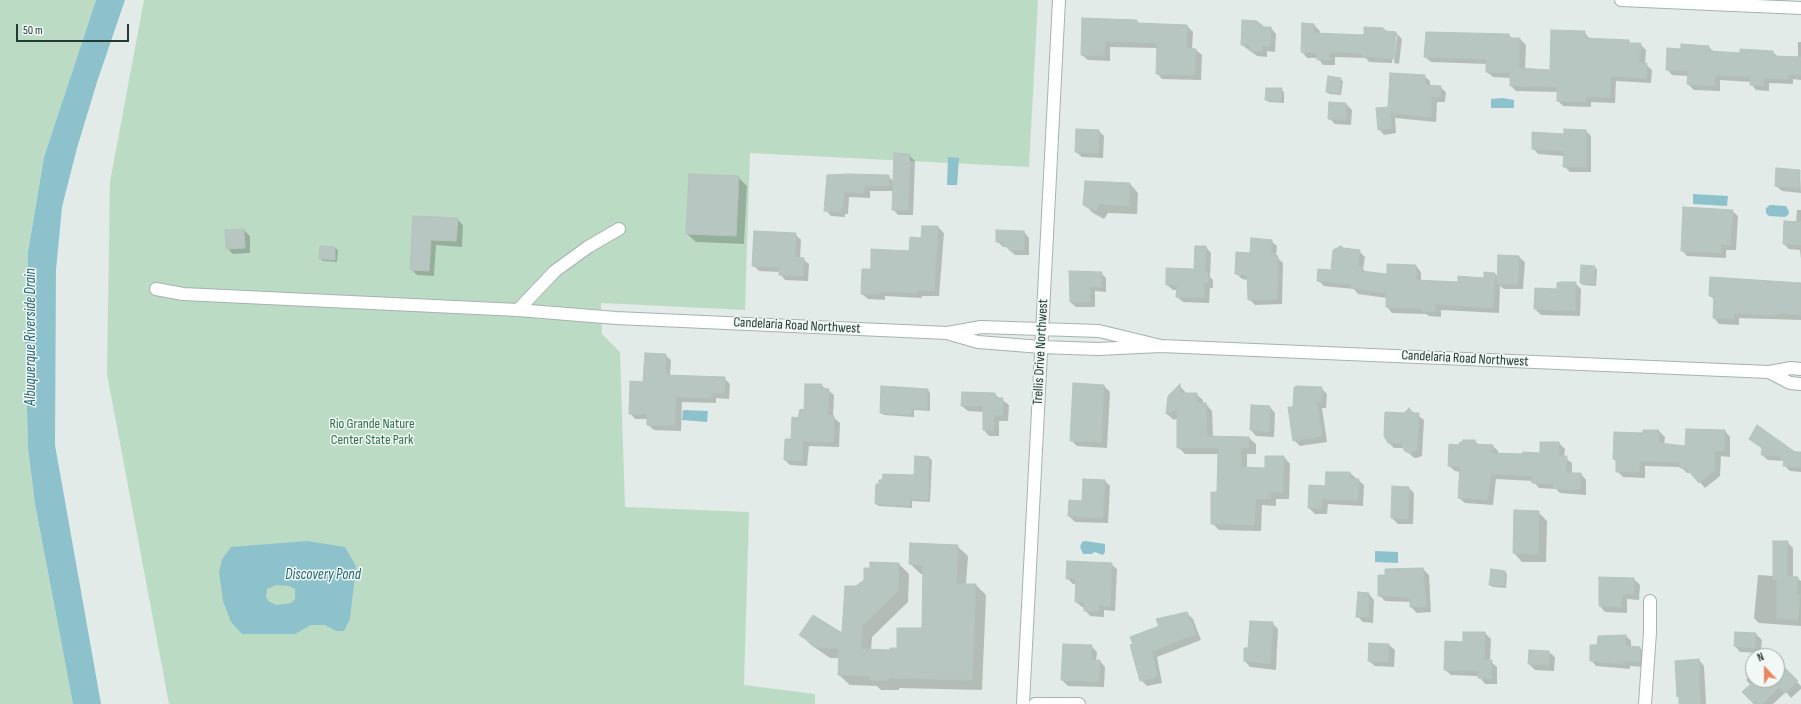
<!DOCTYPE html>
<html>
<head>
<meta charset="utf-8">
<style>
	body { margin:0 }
	#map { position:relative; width:1801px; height:704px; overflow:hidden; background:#e2ebe7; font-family:"Sofia Sans Condensed",sans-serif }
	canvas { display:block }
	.north { position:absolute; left:1745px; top:648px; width:40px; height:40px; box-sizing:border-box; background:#f2f8f5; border:1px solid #9faca8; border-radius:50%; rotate:338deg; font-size:11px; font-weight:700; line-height:16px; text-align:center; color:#233b35 }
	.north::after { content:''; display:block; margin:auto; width:14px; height:18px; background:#ea8661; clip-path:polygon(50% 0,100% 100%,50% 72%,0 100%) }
	.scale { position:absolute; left:16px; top:24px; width:113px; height:18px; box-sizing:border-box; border:2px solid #233b35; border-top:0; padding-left:5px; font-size:12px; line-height:14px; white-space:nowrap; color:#233b35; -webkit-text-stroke:3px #f2f8f5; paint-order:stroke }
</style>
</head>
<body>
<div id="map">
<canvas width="1801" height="704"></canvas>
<div class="north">N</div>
<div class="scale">50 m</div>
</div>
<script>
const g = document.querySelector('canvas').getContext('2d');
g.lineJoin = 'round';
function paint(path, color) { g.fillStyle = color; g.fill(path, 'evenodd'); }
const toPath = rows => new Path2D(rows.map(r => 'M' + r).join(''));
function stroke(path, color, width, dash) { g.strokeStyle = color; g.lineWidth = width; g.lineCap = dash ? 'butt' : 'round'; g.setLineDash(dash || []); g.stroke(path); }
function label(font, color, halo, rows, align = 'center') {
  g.font = font + ' "Sofia Sans Condensed",sans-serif'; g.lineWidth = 3; g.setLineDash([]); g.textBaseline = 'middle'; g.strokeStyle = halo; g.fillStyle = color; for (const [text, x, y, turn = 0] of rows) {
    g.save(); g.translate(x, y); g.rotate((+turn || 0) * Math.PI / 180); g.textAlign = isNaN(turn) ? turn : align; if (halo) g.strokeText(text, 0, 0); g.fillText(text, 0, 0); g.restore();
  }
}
paint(toPath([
	[0,0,96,0,44,157,28,252,25,337,28,448,35,504,73,704,0,704],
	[144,0,1038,0,1029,167,750,153,745,310,601,303,602,334,620,352,625,507,749,512,744,685,815,694,815,704,169,704,107,374,110,182]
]), '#bcdbc5');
paint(toPath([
	[96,0,125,0,97,82,77,148,62,207,56,270,55,445,101,704,73,704,35,504,28,448,25,337,28,252,44,157],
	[1503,98,1514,100,1514,108,1491,108,1491,99],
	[948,157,959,158,957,185,947,185],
	[1693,194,1728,196,1727,206,1693,204],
	[1770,205,1786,206,1789,212,1788,215,1785,217,1769,216,1766,213,1766,208],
	[683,410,708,411,707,422,682,420],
	[307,541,345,547,356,566,350,619,344,631,336,631,325,625,311,625,295,634,242,634,231,622,223,601,219,572,222,559,231,547],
	[276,585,289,586,295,589,295,599,291,603,277,605,268,601,266,596,267,589],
	[1085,541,1105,544,1105,552,1103,555,1095,552,1091,554,1083,554,1080,547,1082,542],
	[1375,551,1398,552,1398,563,1375,562]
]), '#8dc2cd');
paint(toPath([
	[1137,21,1140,24,1187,26,1193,32,1192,49,1196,50,1202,55,1201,80,1162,79,1157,73,1158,48,1110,47,1110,61,1088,60,1082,55],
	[1303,25,1314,25,1320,31,1319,35,1364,36,1385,32,1396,33,1402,39,1399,64,1394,63,1397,36,1395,36,1392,63,1369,62,1366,58,1335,57,1335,65,1323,65,1318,58,1307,58,1302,52],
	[1264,28,1271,28,1276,34,1275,52,1267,51,1267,57,1257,56,1242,45],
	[1584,32,1590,39,1628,41,1631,44,1640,44,1646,50,1645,64,1652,70,1651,83,1616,81,1615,103,1591,102,1591,107,1563,106,1558,101,1558,92,1516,91,1511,86,1511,78,1493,77,1487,72,1487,64,1431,62,1425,57,1509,35,1513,39,1520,39,1526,45,1525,69,1551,71],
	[1798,42,1801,42,1801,80,1793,79,1793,84,1769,83,1769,91,1756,90,1751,84,1751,82,1720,80,1720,91,1694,90,1688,84,1689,76,1672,75,1667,69,1682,50,1709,47,1715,53,1741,54,1773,52,1778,57,1798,58],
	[1424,76,1430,81,1430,86,1440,87,1446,92,1445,102,1437,102,1436,122,1395,118,1396,133,1384,135,1379,129,1389,107],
	[1340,79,1343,81,1341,95,1329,94,1327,91],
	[1281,89,1284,92,1284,103,1269,102,1266,100],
	[1346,104,1352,110,1351,125,1335,124,1329,118],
	[1099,131,1104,136,1103,158,1082,157,1076,152],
	[1586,131,1591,136,1591,172,1570,172,1564,166,1564,156,1538,154,1533,148,1565,135],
	[909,155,915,161,913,215,898,215,893,209,893,191,870,191,870,198,849,197,848,214,845,214,845,217,831,216,826,210,828,176,888,176,894,182],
	[1800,171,1801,193,1782,191,1776,186],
	[738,177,747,186,744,244,696,242,687,234],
	[1130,184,1138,193,1137,214,1108,213,1104,219,1093,213,1084,204],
	[1797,210,1801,210,1801,259,1800,250,1789,249,1784,244,1796,223],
	[1732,211,1738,216,1736,250,1726,250,1726,258,1687,256,1682,250],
	[414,217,457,219,463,225,462,247,436,245,434,276,417,275,411,269],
	[923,227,938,227,944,233,939,296,922,296,922,298,885,296,885,300,868,299,862,294,871,270,910,252,922,239],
	[244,230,250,236,250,253,233,254,227,248],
	[997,231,1024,232,1029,238,1029,255,1015,255,1006,247,1003,247,997,241],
	[795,234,801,240,800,259,803,259,809,264,808,281,785,280,780,274,780,272,759,271,753,265],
	[1271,241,1277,246,1276,256,1283,263,1282,304,1255,305,1249,299,1248,280,1242,279,1236,273,1250,254],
	[1206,247,1211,253,1210,277,1213,280,1213,288,1210,288,1209,303,1183,302,1177,297,1178,290,1173,290,1167,285,1195,270],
	[335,248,338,250,337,262,323,261,320,259],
	[1342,249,1359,251,1365,257,1363,269,1367,273,1388,275,1416,266,1421,272,1421,281,1459,283,1485,279,1495,274,1498,277,1519,257,1525,262,1523,289,1504,289,1500,286,1499,313,1441,310,1441,317,1429,316,1426,314,1392,313,1387,307,1387,298,1358,294,1354,289,1324,286,1318,280,1332,271],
	[1594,267,1597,269,1596,286,1583,285,1581,282],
	[1101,273,1106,278,1106,292,1095,291,1095,307,1076,307,1070,302],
	[1575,283,1581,289,1580,316,1541,315,1535,309,1558,290],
	[1801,284,1801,320,1739,318,1739,325,1719,324,1714,318,1715,300,1710,296],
	[665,355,671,360,670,376,724,378,730,384,729,399,716,398,716,403,682,402,681,431,654,430,648,425,648,419,635,419,630,413,644,383],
	[821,385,834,395,833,417,840,423,839,447,809,446,807,466,790,465,785,460,798,419],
	[1104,386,1110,392,1107,448,1077,446,1071,440],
	[1180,386,1187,394,1196,394,1203,400,1203,404,1206,404,1212,411,1213,437,1249,438,1256,444,1256,454,1247,454,1247,468,1266,469,1284,457,1290,464,1289,499,1276,499,1276,506,1262,505,1261,531,1219,530,1212,523,1218,493,1219,454,1185,454,1178,447,1178,418,1174,420,1167,414,1169,396],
	[1321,388,1327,394,1326,408,1322,408,1327,442,1300,446,1294,440,1294,408],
	[928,390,930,393,930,411,914,410,914,417,884,415,881,413],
	[994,394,1009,405,1008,421,999,421,999,436,989,436,984,430,984,412,968,411,962,406],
	[1270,407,1275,413,1274,437,1256,436,1251,430],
	[1409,409,1424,420,1422,456,1416,458,1413,457,1404,448,1394,448,1389,443],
	[1659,431,1665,437,1664,445,1686,447,1725,431,1730,437,1730,457,1721,456,1720,476,1705,488,1692,473,1687,473,1681,467,1645,466,1645,478,1623,477,1617,471,1617,462,1614,459,1644,434],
	[1750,439,1801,453,1801,472,1790,471,1784,465,1784,461,1768,460,1762,455,1763,449],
	[1464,441,1475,441,1479,445,1493,446,1498,451,1498,454,1523,456,1540,454,1559,443,1565,449,1564,457,1572,463,1572,474,1581,474,1586,480,1586,495,1560,493,1556,489,1539,488,1533,481,1496,479,1493,505,1465,503,1459,498,1461,472,1455,471,1449,466],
	[929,458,932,460,930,502,912,501,912,508,879,506,876,504,915,476],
	[1327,473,1350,473,1358,480,1364,485,1363,506,1328,504,1327,514,1315,514,1309,508,1326,487],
	[1105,481,1110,486,1108,523,1075,522,1069,516],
	[1409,488,1414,493,1413,524,1398,524,1392,518],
	[1538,512,1547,521,1546,562,1522,562,1514,553],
	[1787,542,1793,548,1793,577,1797,578,1801,581,1801,626,1759,623,1754,618,1758,575,1774,576],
	[957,546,968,556,966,585,976,585,986,595,982,690,899,688,899,690,881,690,877,686,850,685,839,675,840,658,830,658,811,645,801,635,843,635,857,587,865,580,871,569,899,564,909,574,908,602,872,637,871,651,891,651,898,649,923,629,924,574,921,574,910,564],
	[1111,564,1117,569,1115,611,1104,610,1104,617,1090,616,1085,610,1085,608,1082,607,1076,602,1076,584,1073,584,1067,578],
	[1423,569,1429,575,1431,612,1417,613,1411,607,1411,602,1385,601,1379,595],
	[1505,572,1507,574,1506,588,1493,587,1490,585],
	[1600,578,1634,579,1640,585,1639,600,1627,599,1627,613,1605,612,1600,606],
	[1369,594,1374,600,1373,623,1363,622,1358,617],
	[1187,613,1193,619,1201,640,1157,657,1162,683,1147,686,1141,680,1134,644,1160,627],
	[1272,623,1278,629,1276,670,1250,667,1245,661,1249,649],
	[1485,633,1491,639,1490,661,1497,667,1497,684,1485,684,1479,676,1451,675,1445,670,1464,643],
	[1756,634,1762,640,1761,653,1740,652,1735,646],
	[1626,636,1631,641,1631,647,1640,648,1646,654,1645,667,1630,666,1630,669,1596,666,1591,660,1598,646],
	[1389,645,1395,650,1394,667,1375,666,1369,661],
	[1091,646,1097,652,1096,661,1100,661,1105,667,1104,687,1068,686,1062,680],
	[1549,652,1555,657,1554,671,1535,670,1529,664],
	[1699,660,1704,666,1706,704,1680,704,1680,698,1678,696],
	[1777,661,1801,686,1801,689,1791,698,1786,692,1773,704,1756,704,1751,685,1746,680,1753,673,1753,680,1777,680]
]), '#0003');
const building = toPath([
	[1082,18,1137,20,1137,23,1187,25,1187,48,1196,49,1195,75,1156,74,1157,43,1105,41,1104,56,1081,55,1082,18],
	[1242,20,1257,21,1264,27,1271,27,1270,47,1262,46,1262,51,1250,51,1250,46,1241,45,1242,20],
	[1302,23,1314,24,1314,33,1364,35,1364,27,1383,28,1386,31,1396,32,1394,59,1362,56,1362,53,1330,52,1330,60,1317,60,1317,53,1301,52,1302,23],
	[1551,30,1585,31,1585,38,1629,40,1629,43,1641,43,1639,63,1647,63,1646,78,1611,76,1610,97,1586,97,1586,102,1557,101,1557,87,1510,86,1510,73,1486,72,1486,59,1424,57,1426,32,1509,34,1509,38,1520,38,1519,68,1550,70,1551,30],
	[1681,44,1709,46,1709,51,1740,53,1740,49,1773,51,1773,56,1801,57,1801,75,1788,74,1788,79,1764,78,1763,86,1750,85,1750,77,1715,75,1714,86,1687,84,1688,71,1666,70,1667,48,1681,49,1681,44],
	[1390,73,1425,75,1425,85,1441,86,1440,97,1432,97,1431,117,1390,113,1392,128,1378,130,1376,108,1388,107,1390,73],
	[1328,76,1341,78,1339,93,1326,92,1328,76],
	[1266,88,1282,88,1281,101,1265,100,1266,88],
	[1329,102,1346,103,1346,120,1328,119,1329,102],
	[1076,129,1099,130,1098,153,1075,152,1076,129],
	[1564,129,1586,130,1586,167,1563,167,1564,151,1532,149,1532,132,1564,134,1564,129],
	[894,153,910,154,908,210,892,210,894,153],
	[1776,168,1800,170,1799,188,1775,186,1776,168],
	[689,174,739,176,736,236,686,234,689,174],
	[848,174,889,175,889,186,864,186,864,193,844,192,843,209,840,209,840,212,824,211,827,175,848,174],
	[1085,181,1130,183,1129,206,1099,204,1095,211,1083,205,1085,181],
	[1683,207,1733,210,1730,245,1721,244,1721,253,1681,251,1683,207],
	[413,216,458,218,456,241,431,240,429,271,410,270,413,216],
	[1784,221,1801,222,1801,245,1783,244,1784,221],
	[922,226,938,226,934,291,917,290,917,293,880,291,879,294,861,294,862,269,871,269,871,249,909,251,910,237,921,238,922,226],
	[244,229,245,248,226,249,225,230,244,229],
	[996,230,1024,231,1024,250,1009,250,1009,246,1003,246,1003,242,996,242,996,230],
	[754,231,796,233,795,257,804,258,803,276,779,275,779,267,752,266,754,231],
	[1251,238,1272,240,1271,252,1278,256,1277,299,1248,300,1247,275,1235,274,1236,252,1250,253,1251,238],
	[320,246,335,247,335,260,319,259,320,246],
	[1195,246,1206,246,1205,271,1208,273,1208,283,1204,283,1204,298,1176,297,1177,285,1166,285,1166,268,1194,269,1195,246],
	[1341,246,1343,248,1360,250,1358,266,1362,266,1361,271,1387,274,1387,264,1416,265,1416,280,1458,282,1458,276,1484,278,1484,272,1495,273,1493,308,1436,304,1435,312,1422,311,1422,309,1386,307,1386,293,1352,288,1352,284,1317,281,1318,269,1331,270,1333,250,1341,246],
	[1498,255,1519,256,1518,284,1497,284,1498,255],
	[1581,265,1595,266,1594,284,1580,283,1581,265],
	[1069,271,1102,272,1101,287,1090,287,1090,302,1070,302,1069,271],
	[1710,277,1801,283,1801,315,1777,313,1777,315,1765,315,1734,313,1734,319,1713,318,1714,296,1709,296,1710,277],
	[1561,282,1576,282,1575,311,1534,309,1535,288,1557,289,1557,283,1561,282],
	[645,353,666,354,665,375,725,377,724,393,711,393,711,398,676,397,675,426,647,425,647,414,629,414,630,381,643,382,645,353],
	[1073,383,1104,385,1101,442,1070,441,1073,383],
	[805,384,822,384,821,388,829,389,828,415,834,416,833,442,803,441,802,461,784,460,785,439,791,439,792,417,798,418,800,409,804,410,805,384],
	[1180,384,1180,393,1197,393,1197,403,1206,403,1207,436,1249,437,1249,448,1241,448,1241,467,1265,468,1265,456,1284,456,1283,493,1270,492,1270,499,1256,499,1254,525,1211,524,1211,492,1217,492,1218,448,1177,448,1177,410,1166,414,1168,396,1180,384],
	[881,386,928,389,927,409,912,408,911,415,880,413,881,386],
	[1296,386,1322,387,1321,403,1317,402,1322,436,1293,441,1288,407,1293,407,1294,388,1296,386],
	[962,392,995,393,995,398,1003,398,1003,415,994,415,993,431,983,430,983,406,961,406,962,392],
	[1251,405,1270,406,1269,432,1250,430,1251,405],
	[1409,408,1413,413,1419,413,1417,450,1410,453,1406,452,1402,447,1402,443,1388,443,1384,436,1385,412,1404,413,1409,408],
	[1757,425,1795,452,1801,452,1801,467,1783,466,1784,460,1781,460,1781,456,1761,455,1762,448,1749,439,1757,425],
	[1686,429,1725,430,1724,451,1715,451,1715,470,1699,483,1686,468,1680,468,1680,462,1640,461,1639,472,1616,472,1616,460,1613,459,1614,432,1643,433,1643,430,1659,430,1659,443,1685,446,1686,429],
	[1463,440,1475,440,1475,444,1493,445,1492,453,1522,454,1523,452,1540,453,1540,442,1559,442,1559,456,1567,456,1566,473,1581,473,1580,490,1553,488,1554,484,1532,483,1532,476,1491,474,1487,500,1458,498,1460,466,1448,466,1449,444,1459,445,1460,442,1463,442,1463,440],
	[915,456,929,457,928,500,910,499,910,506,875,504,876,484,879,484,879,480,882,480,883,474,914,475,915,456],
	[1326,472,1350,472,1350,479,1359,479,1358,500,1322,499,1322,508,1308,508,1309,485,1325,486,1326,472],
	[1083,479,1105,480,1103,518,1068,516,1069,500,1082,501,1083,479],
	[1392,486,1409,487,1408,519,1391,518,1392,486],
	[1514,510,1539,511,1538,554,1513,553,1514,510],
	[1773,541,1788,541,1787,576,1798,577,1796,595,1800,595,1798,620,1777,619,1777,580,1773,580,1773,541],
	[910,543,958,545,956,584,976,584,972,680,889,678,889,680,870,680,870,676,838,675,839,648,819,648,799,635,813,615,842,633,845,586,856,586,864,580,864,568,870,568,870,562,899,563,898,591,862,626,861,649,890,650,890,648,897,648,897,628,922,628,923,565,909,564,910,543],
	[1067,561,1112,563,1110,606,1099,605,1099,611,1084,611,1084,602,1075,602,1076,579,1066,579,1067,561],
	[1423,568,1426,607,1410,607,1410,597,1378,596,1378,575,1385,575,1385,569,1423,568],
	[1491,569,1505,571,1504,586,1489,585,1491,569],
	[1599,577,1634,578,1634,594,1622,594,1621,607,1599,606,1599,577],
	[1358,592,1369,593,1368,617,1356,617,1358,592],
	[1187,612,1196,634,1152,651,1157,677,1140,681,1130,645,1133,644,1130,637,1159,626,1156,619,1187,612],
	[1250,621,1273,622,1270,664,1244,661,1244,648,1248,648,1250,621],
	[1463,632,1485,632,1484,660,1492,660,1491,679,1478,678,1479,671,1444,670,1445,641,1463,642,1463,632],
	[1735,632,1756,633,1755,648,1734,646,1735,632],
	[1626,635,1625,645,1627,646,1640,647,1640,662,1624,661,1624,664,1590,661,1590,645,1597,645,1598,636,1626,635],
	[1369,643,1389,644,1388,662,1368,661,1369,643],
	[1063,644,1092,645,1091,660,1100,660,1099,682,1061,680,1063,644],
	[1529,650,1549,651,1549,665,1528,664,1529,650],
	[1699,659,1700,704,1679,704,1679,696,1677,697,1675,661,1699,659],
	[1777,660,1798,681,1785,693,1779,687,1762,704,1754,704,1742,692,1755,680,1777,680,1777,660]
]);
paint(building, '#b7c6c0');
stroke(building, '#b5c4be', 1);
const minor = toPath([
	[1621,0,1801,8],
	[156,289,183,294,518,310,616,318,947,333,981,327,1099,331,1161,346],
	[518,310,555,271,588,247,619,229],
	[950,334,978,342,1041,347,1098,349,1161,346,1769,372,1791,368,1801,369],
	[1769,372,1790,383,1801,384],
	[1023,704,1059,0],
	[1035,704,1079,704],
	[1645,704,1650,632,1650,601]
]);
stroke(minor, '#a5b3ae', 14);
stroke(minor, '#fff', 12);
label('14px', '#233b35', '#f2f8f5', [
	["Candelaria Road Northwest",797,326,3],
	["Trellis Drive Northwest",1041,352,-87],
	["Candelaria Road Northwest",1465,359,3]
]);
label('14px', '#2f704a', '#f2f8f5', [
	["Rio Grande Nature",372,424],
	["Center State Park",372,440]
]);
label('italic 15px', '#206474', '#f2f8f5', [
	["Albuquerque Riverside Drain",31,337,-90],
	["Discovery Pond",323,575]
]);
</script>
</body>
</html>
